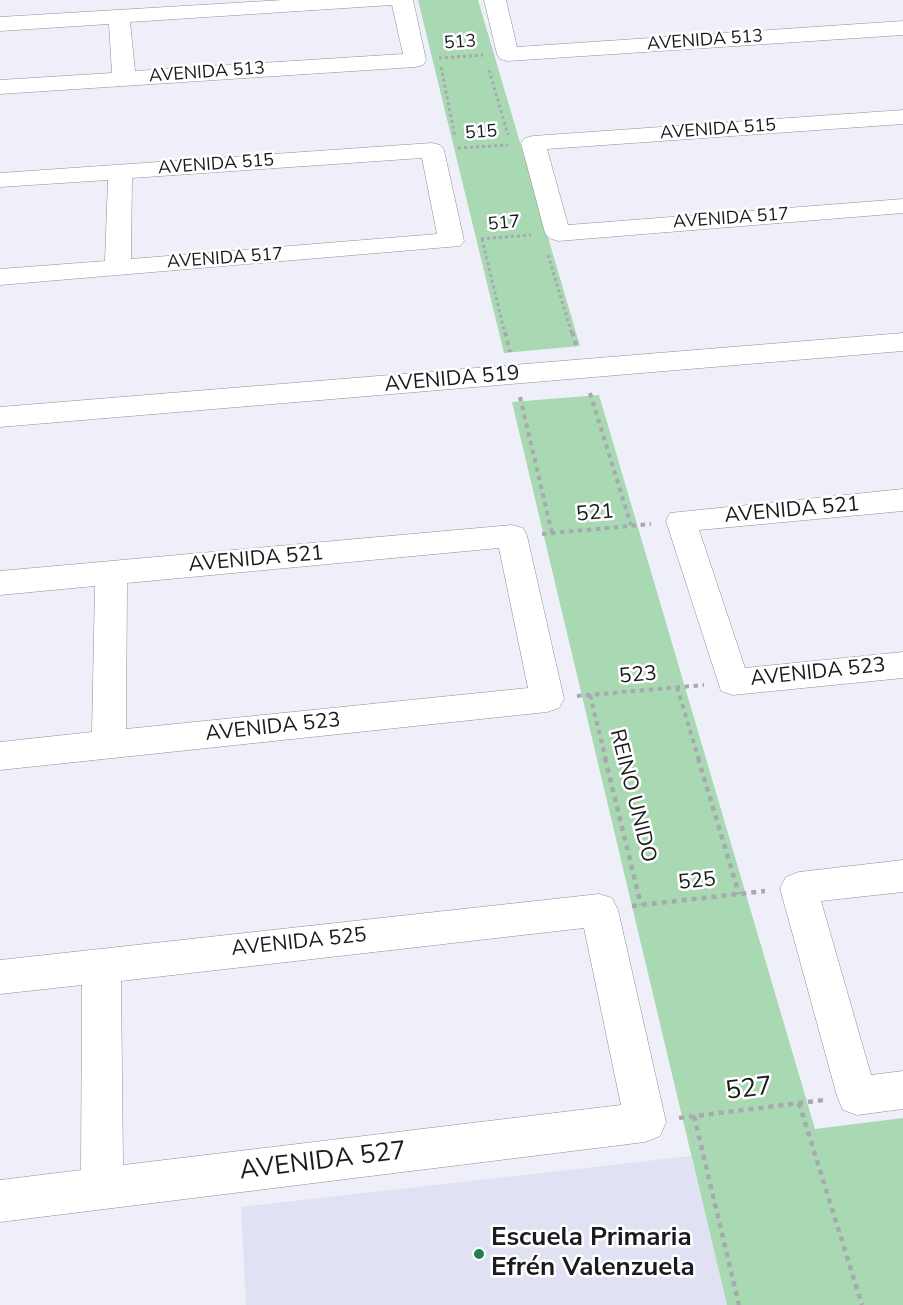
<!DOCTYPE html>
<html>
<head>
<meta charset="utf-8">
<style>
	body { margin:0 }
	canvas { display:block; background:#eeeff9 }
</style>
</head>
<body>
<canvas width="903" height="1305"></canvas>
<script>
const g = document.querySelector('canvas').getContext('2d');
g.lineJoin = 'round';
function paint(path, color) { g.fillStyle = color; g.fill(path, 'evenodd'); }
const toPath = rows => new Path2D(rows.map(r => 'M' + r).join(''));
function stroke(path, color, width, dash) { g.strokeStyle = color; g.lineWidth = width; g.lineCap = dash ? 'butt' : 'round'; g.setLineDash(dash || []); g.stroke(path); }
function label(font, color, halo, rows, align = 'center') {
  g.font = font + ' "Nunito Sans",sans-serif'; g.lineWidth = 5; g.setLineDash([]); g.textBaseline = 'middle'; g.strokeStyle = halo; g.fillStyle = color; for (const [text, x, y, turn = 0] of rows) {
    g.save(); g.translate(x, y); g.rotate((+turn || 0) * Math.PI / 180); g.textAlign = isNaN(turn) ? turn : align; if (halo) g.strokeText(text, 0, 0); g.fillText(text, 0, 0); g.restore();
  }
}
paint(toPath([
	[691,1156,727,1305,246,1305,241,1207]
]), '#e0e2f3');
paint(toPath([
	[418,0,478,0,580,346,504,353],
	[599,395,815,1129,903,1118,903,1305,727,1305,512,402]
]), '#a9d9b2');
const minor = toPath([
	[283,0,413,0,426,60,423,65,415,67,0,94,0,80,112,73,109,24,0,31,0,17,283,0],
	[392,5,403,54,135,71,130,22,392,5],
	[484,0,506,0,517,47,903,21,903,35,508,61,500,59,497,54,484,0],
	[903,110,903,124,547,149,568,225,903,199,903,213,558,241,549,238,545,233,521,143,525,138,533,136,903,110],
	[432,143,440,145,444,150,464,241,460,246,0,285,0,269,105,261,108,180,0,187,0,173,432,143],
	[422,158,437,234,131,259,132,178,422,158],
	[903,333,903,351,0,427,0,407,903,333],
	[903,489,903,511,699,530,745,668,903,652,903,678,733,695,721,691,666,521,670,513,903,489],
	[512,525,523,528,527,536,564,699,559,708,547,712,0,770,0,742,92,732,95,586,0,595,0,571,512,525],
	[499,548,528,688,126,729,127,583,499,548],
	[903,860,903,892,821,901,871,1075,903,1071,903,1109,857,1115,843,1110,837,1096,780,888,786,877,799,872,903,860],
	[599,894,612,898,618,910,666,1122,660,1136,645,1142,0,1222,0,1180,81,1170,82,985,0,994,0,960,599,894],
	[584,928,621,1105,123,1165,121,981,584,928]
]);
stroke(minor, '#8d8e97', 1);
stroke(toPath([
	[439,58,483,55],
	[441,67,455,137],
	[489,70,508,135],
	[458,148,508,145],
	[481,239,531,235],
	[482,239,505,334],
	[548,255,572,334]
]), '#a8a8b0', 3, [3, 3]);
stroke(toPath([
	[505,332,510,352],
	[572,332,576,345],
	[590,393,631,525],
	[520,397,552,533],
	[542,534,651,524],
	[677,687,699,760],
	[590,695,606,760],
	[577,696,704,685]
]), '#a8a8b0', 4, [4.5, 4.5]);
stroke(toPath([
	[605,758,641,905],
	[698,758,739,894],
	[632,906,765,891],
	[799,1103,862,1305],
	[694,1116,739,1305],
	[679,1118,824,1100]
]), '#a8a8b0', 4.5, [5, 5]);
paint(minor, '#fff');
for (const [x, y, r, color] of [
	[479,1254,6,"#268055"]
]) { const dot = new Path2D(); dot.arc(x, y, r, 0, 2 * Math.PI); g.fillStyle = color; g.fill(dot); stroke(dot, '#fff', 2); }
label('18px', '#1b1b1f', '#fff', [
	["AVENIDA 513",705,41,-4],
	["513",460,43,-4],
	["AVENIDA 513",207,73,-4],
	["AVENIDA 515",718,130,-4],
	["515",481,133,-4],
	["AVENIDA 515",216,165,-4],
	["AVENIDA 517",731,219,-4],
	["517",504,224,-5],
	["AVENIDA 517",225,259,-4]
]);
label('21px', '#1b1b1f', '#fff', [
	["AVENIDA 519",452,380,-5],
	["AVENIDA 521",792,511,-5],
	["521",595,514,-5],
	["AVENIDA 521",256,560,-5],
	["AVENIDA 523",818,673,-6],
	["523",638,676,-5],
	["AVENIDA 523",273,728,-6],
	["REINO UNIDO",632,796,76],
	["525",697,882,-6],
	["AVENIDA 525",299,943,-6]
]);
label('26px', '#1b1b1f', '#fff', [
	["527",749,1090,-7],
	["AVENIDA 527",323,1162,-7]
]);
label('bold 26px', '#1b1b1f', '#fff', [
	["Escuela Primaria",491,1239],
	["Efrén Valenzuela",491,1269]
], 'left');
</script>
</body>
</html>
